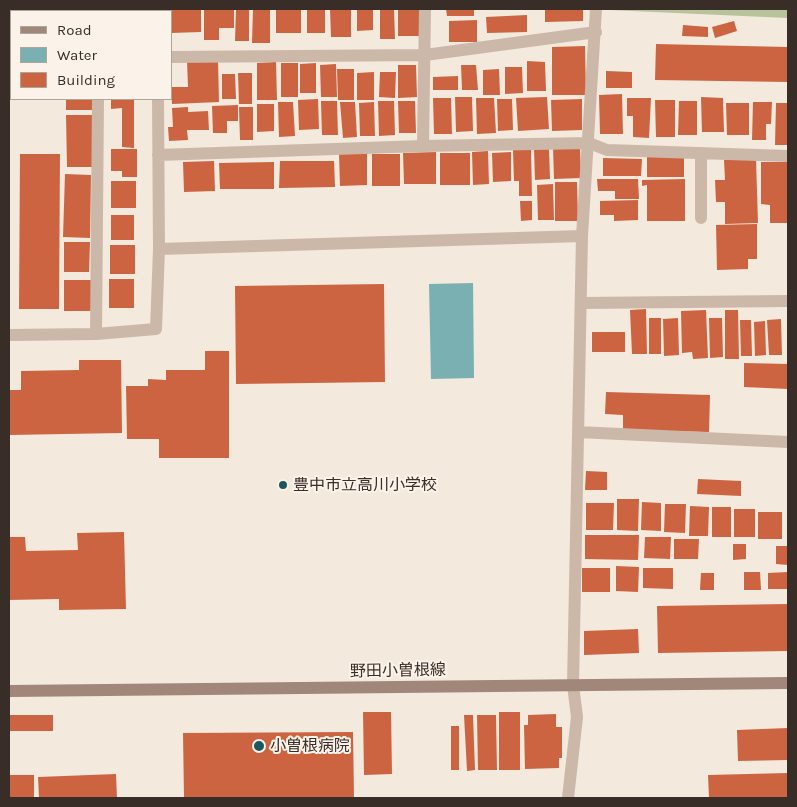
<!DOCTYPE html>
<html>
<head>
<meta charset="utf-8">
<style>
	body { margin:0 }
	#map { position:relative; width:797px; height:807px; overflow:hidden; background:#f3e9dc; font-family:Karla,sans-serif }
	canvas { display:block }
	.frame { position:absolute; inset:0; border:10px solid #392d28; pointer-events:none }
	.legend { position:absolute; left:10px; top:10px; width:162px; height:90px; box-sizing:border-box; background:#fbf3e9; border:1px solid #ada49c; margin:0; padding:6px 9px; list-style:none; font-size:15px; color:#392d28 }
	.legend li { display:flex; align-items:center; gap:10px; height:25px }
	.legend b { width:25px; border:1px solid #ada49c }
</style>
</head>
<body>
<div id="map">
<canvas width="797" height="807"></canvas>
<div class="frame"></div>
<ul class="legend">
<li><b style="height:6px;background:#a08779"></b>Road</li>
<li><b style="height:14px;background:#7ab0b2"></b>Water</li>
<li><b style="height:14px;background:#cc6442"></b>Building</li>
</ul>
</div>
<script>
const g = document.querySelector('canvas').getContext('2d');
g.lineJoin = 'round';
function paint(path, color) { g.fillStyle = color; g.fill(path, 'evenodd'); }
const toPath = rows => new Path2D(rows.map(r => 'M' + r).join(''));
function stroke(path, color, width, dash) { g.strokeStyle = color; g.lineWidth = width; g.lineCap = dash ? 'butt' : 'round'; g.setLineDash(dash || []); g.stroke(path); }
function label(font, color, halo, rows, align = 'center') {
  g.font = font + ' Karla,"Noto Sans JP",sans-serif'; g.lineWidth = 4; g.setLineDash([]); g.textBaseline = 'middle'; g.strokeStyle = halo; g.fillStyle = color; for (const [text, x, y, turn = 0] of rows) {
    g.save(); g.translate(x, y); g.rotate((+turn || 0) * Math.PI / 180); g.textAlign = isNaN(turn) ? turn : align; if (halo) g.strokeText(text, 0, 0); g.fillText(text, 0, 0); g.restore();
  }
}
paint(toPath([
	[609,9,788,9,788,18,609,10]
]), '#b6c39b');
paint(toPath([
	[473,283,474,378,431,379,429,284]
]), '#7ab0b2');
paint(toPath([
	[171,9,201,9,201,32,171,33],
	[204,9,234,9,234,28,219,28,219,40,204,40],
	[236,9,249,9,249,41,235,41],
	[253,9,270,9,270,43,252,43],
	[276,9,301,9,301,33,276,33],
	[307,9,325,9,325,33,307,33],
	[330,9,351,9,351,37,331,37],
	[357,9,373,9,373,30,357,31],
	[380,9,394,9,395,39,380,39],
	[398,9,421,9,421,36,398,36],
	[446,9,474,9,474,16,447,16],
	[545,9,583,9,583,21,545,22],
	[527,15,527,32,487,33,486,17],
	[477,20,477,42,449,42,449,21],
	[734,21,737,31,715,38,712,27],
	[683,25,708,27,708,37,682,36],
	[656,44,788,47,788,82,655,80],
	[585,46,586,95,552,95,552,47],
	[218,60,219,102,172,104,171,87,188,87,187,61],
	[527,61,545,62,546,91,527,91],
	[276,62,277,100,257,100,257,63],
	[281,63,298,63,298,97,281,97],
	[316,63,316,93,300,93,300,64],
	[336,64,337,97,321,97,320,65],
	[398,65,416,65,417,97,398,98],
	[461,65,476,65,478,90,462,90],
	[505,67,522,67,523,93,505,94],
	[337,69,354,69,354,100,338,100],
	[499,69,500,95,483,95,483,70],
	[606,71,632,72,632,88,606,88],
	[374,72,374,100,357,100,357,73],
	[380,72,396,72,395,98,379,97],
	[238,73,252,73,252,104,239,104],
	[222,74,235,74,236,99,222,99],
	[458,76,458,90,433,90,433,77],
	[622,94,623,134,600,134,599,95],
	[455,97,472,97,473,131,456,132],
	[547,97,549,129,518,131,516,98],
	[701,97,723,98,724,132,702,132],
	[433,98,451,98,452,134,434,134],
	[476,98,494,98,496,133,477,134],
	[627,98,651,98,649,138,633,137,633,116,627,116],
	[66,99,94,99,94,110,66,110],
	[111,99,134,99,134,148,122,147,122,108,111,109],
	[318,99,319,129,299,130,298,100],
	[497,99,512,99,513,130,498,131],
	[582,99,582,130,552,131,551,100],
	[655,100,675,100,675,137,656,137],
	[321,101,337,101,338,135,322,135],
	[378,101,394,101,395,135,379,136],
	[398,101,415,101,416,133,399,133],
	[679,101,697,101,697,135,678,135],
	[278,102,293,102,295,136,279,137],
	[340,102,355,102,357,137,343,138],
	[374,102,375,136,360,136,359,103],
	[753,102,772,102,771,124,766,124,766,140,752,140],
	[726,103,749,103,749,135,727,135],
	[776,103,788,103,788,145,775,145],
	[257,104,274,104,274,131,257,132],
	[238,105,238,121,227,121,227,133,213,133,212,106],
	[188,107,188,112,208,111,209,130,187,130,188,140,169,141,168,127,173,127,172,108],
	[239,107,253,107,253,140,240,140],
	[66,115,93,115,94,167,67,167],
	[553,147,580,147,581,178,554,179],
	[111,149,137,149,137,177,122,177,122,171,111,171],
	[531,149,532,196,519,196,519,181,514,181,513,150],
	[534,149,549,149,550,179,535,180],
	[488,151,489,184,473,185,472,152],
	[436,152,436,184,404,184,403,153],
	[511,152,511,181,493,182,492,153],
	[367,153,367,185,340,186,339,154],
	[440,153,470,153,470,185,440,185],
	[20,154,60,154,59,309,19,309],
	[372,154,400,154,400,186,372,186],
	[647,157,684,157,684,177,647,177],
	[603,158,642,159,641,176,603,176],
	[756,159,758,223,725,224,725,202,716,202,715,180,725,180,724,160],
	[214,161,215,191,184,192,183,162],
	[280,161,334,161,335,187,279,188],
	[274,162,274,189,220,189,219,163],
	[761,162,788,162,788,223,770,223,770,205,761,204],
	[65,174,91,175,90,238,63,237],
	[597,179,638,179,639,199,615,199,615,191,598,191],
	[685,179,685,221,647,221,647,185,642,186,642,180],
	[111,181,136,181,136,208,111,208],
	[555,182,577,182,578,221,555,221],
	[553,184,554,220,538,220,537,185],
	[638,200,638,220,614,221,614,215,600,215,600,201],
	[520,201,532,201,532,220,521,221],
	[111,215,134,215,134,240,111,240],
	[757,224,757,259,748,259,748,269,717,270,716,225],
	[64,242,90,242,89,272,64,272],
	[110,245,135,245,135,274,110,274],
	[109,279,134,279,134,308,109,308],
	[64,280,91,280,91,311,64,311],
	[384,284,385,382,236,384,235,286],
	[646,309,647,354,632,354,630,310],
	[706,310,708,358,693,359,692,352,682,353,681,311],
	[725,310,738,310,739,359,725,359],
	[649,318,661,318,661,354,649,354],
	[678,318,679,355,664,356,663,319],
	[709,318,722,318,723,357,710,358],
	[781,319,782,355,769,355,767,320],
	[740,320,751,320,752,356,741,356],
	[765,321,766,355,755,356,754,322],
	[592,332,625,332,625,352,592,352],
	[205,351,229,351,229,458,159,458,159,439,127,439,126,386,148,386,148,379,166,380,166,370,205,370],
	[79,360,121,360,122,433,9,435,9,390,21,390,21,371,79,370],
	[744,363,788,364,788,389,744,387],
	[606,392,710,395,709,432,623,430,623,415,605,414],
	[586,471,607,472,607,490,585,490],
	[698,479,741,481,741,496,697,494],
	[617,499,639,499,638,531,617,530],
	[642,502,661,503,661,531,641,530],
	[586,503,614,503,613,530,586,530],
	[665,504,686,504,685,533,664,532],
	[690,506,709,507,708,536,689,536],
	[712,507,731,507,731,537,712,537],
	[734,509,755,509,755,537,734,537],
	[758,512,782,512,782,539,758,539],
	[124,532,126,609,59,610,59,599,9,600,9,537,25,537,26,551,78,550,77,533],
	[585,535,639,535,638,560,585,559],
	[645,537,671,537,670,559,644,558],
	[674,539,699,539,698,559,674,559],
	[733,544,746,544,746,559,733,560],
	[776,546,788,546,788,565,776,564],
	[616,566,639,567,638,592,616,591],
	[582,568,610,568,610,592,582,592],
	[643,568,673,568,673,589,643,588],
	[744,572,760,572,761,590,744,590],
	[788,572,788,589,768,589,768,573],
	[701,573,714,573,714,590,700,590],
	[788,604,788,651,658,653,657,606],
	[638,629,639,653,584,655,584,631],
	[363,712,391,712,392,774,364,775],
	[499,712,520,712,520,770,499,770],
	[556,714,556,727,562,727,562,758,559,758,559,768,525,769,524,725,528,725,528,715],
	[9,715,53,715,53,731,9,731],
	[464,715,473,715,475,770,467,771],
	[477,715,496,715,497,770,478,770],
	[451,726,459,726,459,770,451,770],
	[788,728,788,760,738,761,737,730],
	[353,732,354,798,184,798,183,733],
	[788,773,788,798,709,798,708,775],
	[116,774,117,798,39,798,38,777],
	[9,775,34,775,34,798,9,798]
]), '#cc6442');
stroke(toPath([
	[158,9,158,11],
	[99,11,99,9],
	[171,57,425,55,596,32],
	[158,99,159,249],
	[423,146,425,9],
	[701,153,701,218],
	[158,155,423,146,589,143,607,150,788,156],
	[581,303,788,301],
	[96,334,98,99],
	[9,335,96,334,156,329,159,249,582,236],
	[578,432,788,442],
	[568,798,577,717,573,685,582,236,596,9]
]), '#ccb8a8', 12);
stroke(toPath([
	[9,691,788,683]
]), '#a08779', 12);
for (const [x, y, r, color] of [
	[283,485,5,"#1b585d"],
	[259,746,6,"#1b585d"]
]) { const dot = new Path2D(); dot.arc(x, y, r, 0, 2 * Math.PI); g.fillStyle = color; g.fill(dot); stroke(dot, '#fbf3e9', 2); }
label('16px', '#392d28', '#fbf3e9', [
	["豊中市立高川小学校",293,485],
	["小曽根病院",270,746]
], 'left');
label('16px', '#392d28', '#fbf3e9', [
	["野田小曽根線",398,671,-1]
]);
</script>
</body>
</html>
